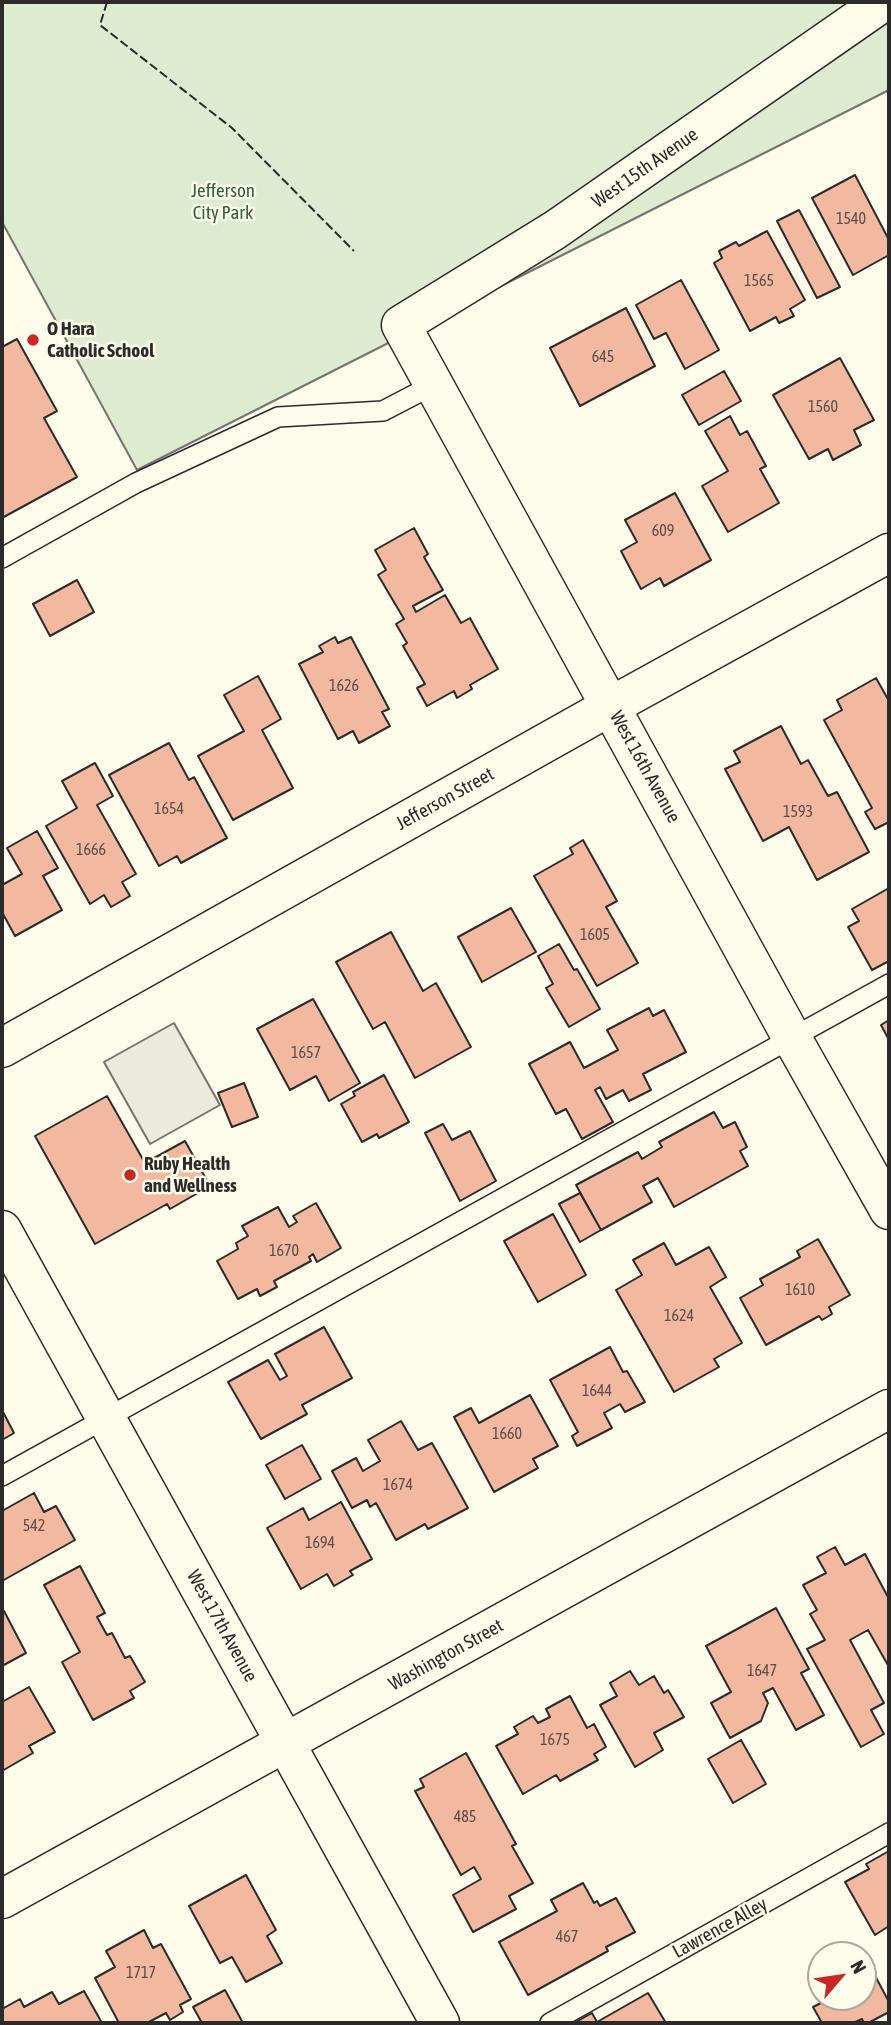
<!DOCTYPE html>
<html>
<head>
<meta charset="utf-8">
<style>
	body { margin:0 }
	#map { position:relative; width:891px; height:2025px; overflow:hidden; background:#fdfbea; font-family:"Asap Condensed",sans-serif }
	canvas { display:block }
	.frame { position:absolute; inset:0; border:4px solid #2b2b2b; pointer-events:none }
	.north { position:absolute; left:807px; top:1941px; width:70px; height:70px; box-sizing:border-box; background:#fdfbea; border:2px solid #a9a89e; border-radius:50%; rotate:61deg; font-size:19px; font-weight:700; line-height:28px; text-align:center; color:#2b2b2b }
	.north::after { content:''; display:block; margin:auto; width:24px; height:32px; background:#c62828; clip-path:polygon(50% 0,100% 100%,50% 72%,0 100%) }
</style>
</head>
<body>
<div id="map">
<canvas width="891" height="2025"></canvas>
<div class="frame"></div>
<div class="north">N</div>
</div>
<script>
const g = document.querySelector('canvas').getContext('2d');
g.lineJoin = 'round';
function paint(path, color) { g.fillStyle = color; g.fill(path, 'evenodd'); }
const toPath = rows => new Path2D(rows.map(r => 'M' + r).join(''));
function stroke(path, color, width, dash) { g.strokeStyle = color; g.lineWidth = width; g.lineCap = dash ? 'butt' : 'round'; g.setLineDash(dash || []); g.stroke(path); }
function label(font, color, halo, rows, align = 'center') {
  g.font = font + ' "Asap Condensed",sans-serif'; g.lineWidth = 5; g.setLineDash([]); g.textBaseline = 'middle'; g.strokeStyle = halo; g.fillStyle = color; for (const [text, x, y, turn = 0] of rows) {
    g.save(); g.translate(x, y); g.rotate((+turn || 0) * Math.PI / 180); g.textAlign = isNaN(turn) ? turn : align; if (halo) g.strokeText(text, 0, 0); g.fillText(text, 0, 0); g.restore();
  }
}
const green = toPath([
	[2,2,889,2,889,90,137,470,2,222,2,2]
]);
paint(green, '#deebd1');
stroke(green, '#74746e', 2);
const parking = toPath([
	[174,1023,220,1105,150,1144,104,1062,174,1023]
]);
paint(parking, '#eceadb');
stroke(parking, '#74746e', 2);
const building = toPath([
	[855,175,889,240,889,255,853,275,812,198,855,175],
	[799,210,840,287,817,298,777,221,799,210],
	[767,231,805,300,790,309,794,316,779,323,776,317,750,331,714,263,722,258,719,251,736,242,739,246,767,231],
	[681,280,719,350,685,369,666,333,654,339,636,305,681,280],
	[626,308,655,366,580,406,550,348,626,308],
	[17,339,57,411,44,418,77,477,2,518,2,347,17,339],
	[840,358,874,420,854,430,861,445,833,460,828,449,809,459,773,395,840,358],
	[724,371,741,401,699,425,682,395,724,371],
	[730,416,740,435,747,431,766,466,760,469,779,503,728,532,702,486,728,471,705,431,730,416],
	[675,493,711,560,664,586,660,578,641,589,621,551,637,542,625,520,675,493],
	[414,528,428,554,424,557,443,590,413,606,416,612,445,595,461,623,470,618,498,669,470,685,472,689,457,698,454,691,427,706,417,688,425,684,403,646,407,643,396,624,404,619,378,575,386,570,375,550,414,528],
	[77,580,94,612,50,636,33,604,77,580],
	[335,637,338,643,351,637,389,709,382,712,390,726,359,743,353,731,338,739,299,664,323,652,319,646,335,637],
	[258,676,281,719,262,730,293,788,233,820,198,756,244,731,224,695,258,676],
	[876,678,889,701,889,822,875,829,865,812,872,808,824,720,842,710,837,700,876,678],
	[781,726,801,764,808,760,828,796,837,792,869,852,817,880,789,827,763,841,725,769,740,762,734,751,781,726],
	[169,743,189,780,194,777,227,838,181,863,177,856,159,866,109,775,169,743],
	[95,763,113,796,97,805,136,874,122,882,130,896,111,907,104,895,90,904,46,826,77,808,62,781,95,763],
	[37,831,58,868,43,876,62,910,15,936,2,912,2,885,22,874,7,848,37,831],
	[583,840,617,901,606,907,638,963,597,986,534,876,573,854,570,848,583,840],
	[889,888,889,961,872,970,848,927,859,921,852,909,889,888],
	[511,908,536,952,482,982,458,937,511,908],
	[391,932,423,991,436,983,471,1047,415,1078,385,1022,373,1029,336,962,391,932],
	[559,944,574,970,577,969,600,1009,569,1027,546,988,553,984,538,956,559,944],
	[313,999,360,1083,329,1101,316,1076,290,1090,257,1029,313,999],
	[649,1008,653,1016,664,1010,686,1052,643,1074,651,1090,629,1101,623,1090,606,1099,600,1087,595,1090,613,1122,582,1139,566,1109,556,1114,529,1064,570,1042,584,1068,618,1050,607,1030,649,1008],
	[889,1020,889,1040,881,1025,889,1020],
	[384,1075,409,1122,379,1138,377,1134,362,1142,341,1104,355,1096,353,1092,384,1075],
	[244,1083,258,1117,232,1127,218,1093,244,1083],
	[107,1096,145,1163,185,1141,210,1186,170,1209,167,1204,95,1244,35,1136,107,1096],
	[714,1112,723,1128,735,1122,747,1147,740,1151,748,1166,674,1207,658,1178,643,1186,652,1202,601,1230,576,1185,638,1152,642,1159,662,1147,659,1142,714,1112],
	[443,1124,452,1140,470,1131,496,1181,460,1201,425,1133,443,1124],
	[580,1193,601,1230,580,1242,559,1204,580,1193],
	[316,1203,341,1248,317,1262,313,1254,309,1257,311,1261,274,1281,277,1287,260,1296,257,1289,238,1299,217,1261,238,1249,236,1243,248,1236,242,1226,278,1207,289,1227,297,1222,293,1216,316,1203],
	[553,1214,586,1275,538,1302,504,1241,553,1214],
	[818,1239,850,1295,829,1307,832,1314,822,1320,819,1316,766,1345,740,1298,763,1285,760,1279,800,1257,797,1251,818,1239],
	[664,1243,676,1265,709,1247,726,1277,710,1287,742,1343,714,1359,719,1367,674,1392,616,1290,642,1275,633,1260,664,1243],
	[324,1327,352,1378,302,1405,307,1414,261,1439,228,1382,268,1360,280,1380,287,1376,275,1354,324,1327],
	[610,1347,623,1372,627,1371,645,1402,625,1412,620,1404,604,1413,612,1428,577,1446,572,1436,578,1432,550,1380,610,1347],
	[530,1395,558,1446,533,1459,538,1468,494,1492,454,1417,471,1408,479,1423,530,1395],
	[2,1410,14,1433,2,1440,2,1410],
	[401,1421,418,1450,432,1443,468,1508,428,1529,425,1524,396,1540,376,1503,370,1507,367,1500,352,1508,332,1471,356,1458,363,1471,380,1461,368,1440,401,1421],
	[302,1445,321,1479,285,1499,266,1465,302,1445],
	[34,1493,44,1512,56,1506,75,1540,2,1581,2,1511,34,1493],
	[341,1502,372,1559,350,1571,353,1575,334,1586,327,1574,301,1589,267,1528,303,1508,309,1520,341,1502],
	[835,1547,845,1565,865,1554,889,1599,889,1667,868,1630,850,1640,884,1703,871,1710,884,1734,861,1747,807,1649,825,1640,810,1614,817,1610,803,1585,826,1573,817,1557,835,1547],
	[80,1566,105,1613,97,1617,107,1635,112,1633,125,1658,130,1656,145,1682,130,1691,134,1698,93,1720,62,1662,80,1652,44,1585,80,1566],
	[776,1608,809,1669,801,1673,824,1715,796,1730,773,1688,763,1693,768,1703,761,1721,730,1738,711,1703,731,1692,706,1646,776,1608],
	[4,1611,26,1653,2,1666,2,1612,4,1611],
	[630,1671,639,1685,654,1676,664,1693,668,1690,684,1717,654,1733,663,1750,635,1767,600,1705,617,1696,610,1683,630,1671],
	[29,1687,55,1732,29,1746,33,1753,2,1771,2,1702,29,1687],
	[570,1696,587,1728,594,1724,606,1747,594,1754,598,1760,560,1781,556,1775,523,1794,496,1746,518,1734,514,1727,533,1716,538,1723,550,1717,546,1709,570,1696],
	[741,1740,766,1784,733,1803,708,1759,741,1740],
	[466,1753,516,1844,512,1846,533,1883,509,1896,516,1909,473,1932,453,1895,481,1879,474,1867,461,1875,415,1791,424,1787,420,1779,466,1753],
	[889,1851,889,1926,875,1935,845,1882,869,1869,866,1864,889,1851],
	[246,1875,276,1930,267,1936,282,1963,246,1982,232,1957,220,1963,189,1906,246,1875],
	[583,1883,594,1903,597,1901,600,1906,616,1898,635,1932,606,1947,608,1951,528,1995,499,1942,557,1911,551,1900,583,1883],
	[144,1930,153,1948,161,1944,191,1999,180,2005,183,2012,170,2020,166,2013,147,2023,119,2023,95,1978,115,1967,106,1951,144,1930],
	[872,1970,889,2002,889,2012,868,2023,864,2023,862,2019,853,2023,822,2023,813,2007,833,1997,863,1997,863,1975,872,1970],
	[225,1990,243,2023,202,2023,193,2007,225,1990],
	[84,1991,102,2023,2,2023,2,2009,20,1999,24,2007,52,1992,59,2004,84,1991],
	[648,1993,666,2023,574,2023,592,2013,597,2022,648,1993]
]);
paint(building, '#f2b8a0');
stroke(building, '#2b2b2b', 2);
const lane = toPath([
	[2,558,136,483,278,417,383,411,433,385],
	[2,1476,889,984],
	[550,2023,889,1833]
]);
const street = toPath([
	[883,2,555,230,401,325,792,1038,889,1210],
	[2,1230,440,2023],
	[2,1899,889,1409]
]);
const secondary = toPath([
	[2,1048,611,706,889,553]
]);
stroke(lane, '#2b2b2b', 22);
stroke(street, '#2b2b2b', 41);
stroke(secondary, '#2b2b2b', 41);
stroke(lane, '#fdfbea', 19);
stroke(street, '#fdfbea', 38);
stroke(secondary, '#fdfbea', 38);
stroke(toPath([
	[107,2,100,25,232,128,354,251]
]), '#2b2b2b', 2, [9, 3.5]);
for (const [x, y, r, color] of [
	[33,340,7,"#c62828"],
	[130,1175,7,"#c62828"]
]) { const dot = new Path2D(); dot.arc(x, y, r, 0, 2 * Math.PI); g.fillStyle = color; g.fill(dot); stroke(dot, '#fdfbea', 2.5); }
label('16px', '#5d4e48', null, [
	["1540",851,219],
	["1565",759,281],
	["645",603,357],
	["1560",823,407],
	["609",663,531],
	["1626",344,686],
	["1654",169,809],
	["1593",798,812],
	["1666",91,850],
	["1605",595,935],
	["1657",306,1053],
	["1670",284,1251],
	["1610",800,1290],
	["1624",679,1316],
	["1644",597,1391],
	["1660",507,1434],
	["1674",398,1485],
	["542",34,1526],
	["1694",320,1543],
	["1647",762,1671],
	["1675",555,1740],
	["485",465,1817],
	["467",567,1937],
	["1717",141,1973]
]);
label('19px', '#2b2b2b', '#fdfbea', [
	["West 15th Avenue",645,168,-35],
	["West 16th Avenue",645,767,61],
	["Jefferson Street",445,799,-29],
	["West 17th Avenue",222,1626,61],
	["Washington Street",446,1655,-29],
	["Lawrence Alley",720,1928,-29]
]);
label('19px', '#34623c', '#fdfbea', [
	["Jefferson",223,191],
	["City Park",223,213]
]);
label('bold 19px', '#2b2b2b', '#fdfbea', [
	["O Hara",47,329],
	["Catholic School",47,351],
	["Ruby Health",144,1164],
	["and Wellness",144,1186]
], 'left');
</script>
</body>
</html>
